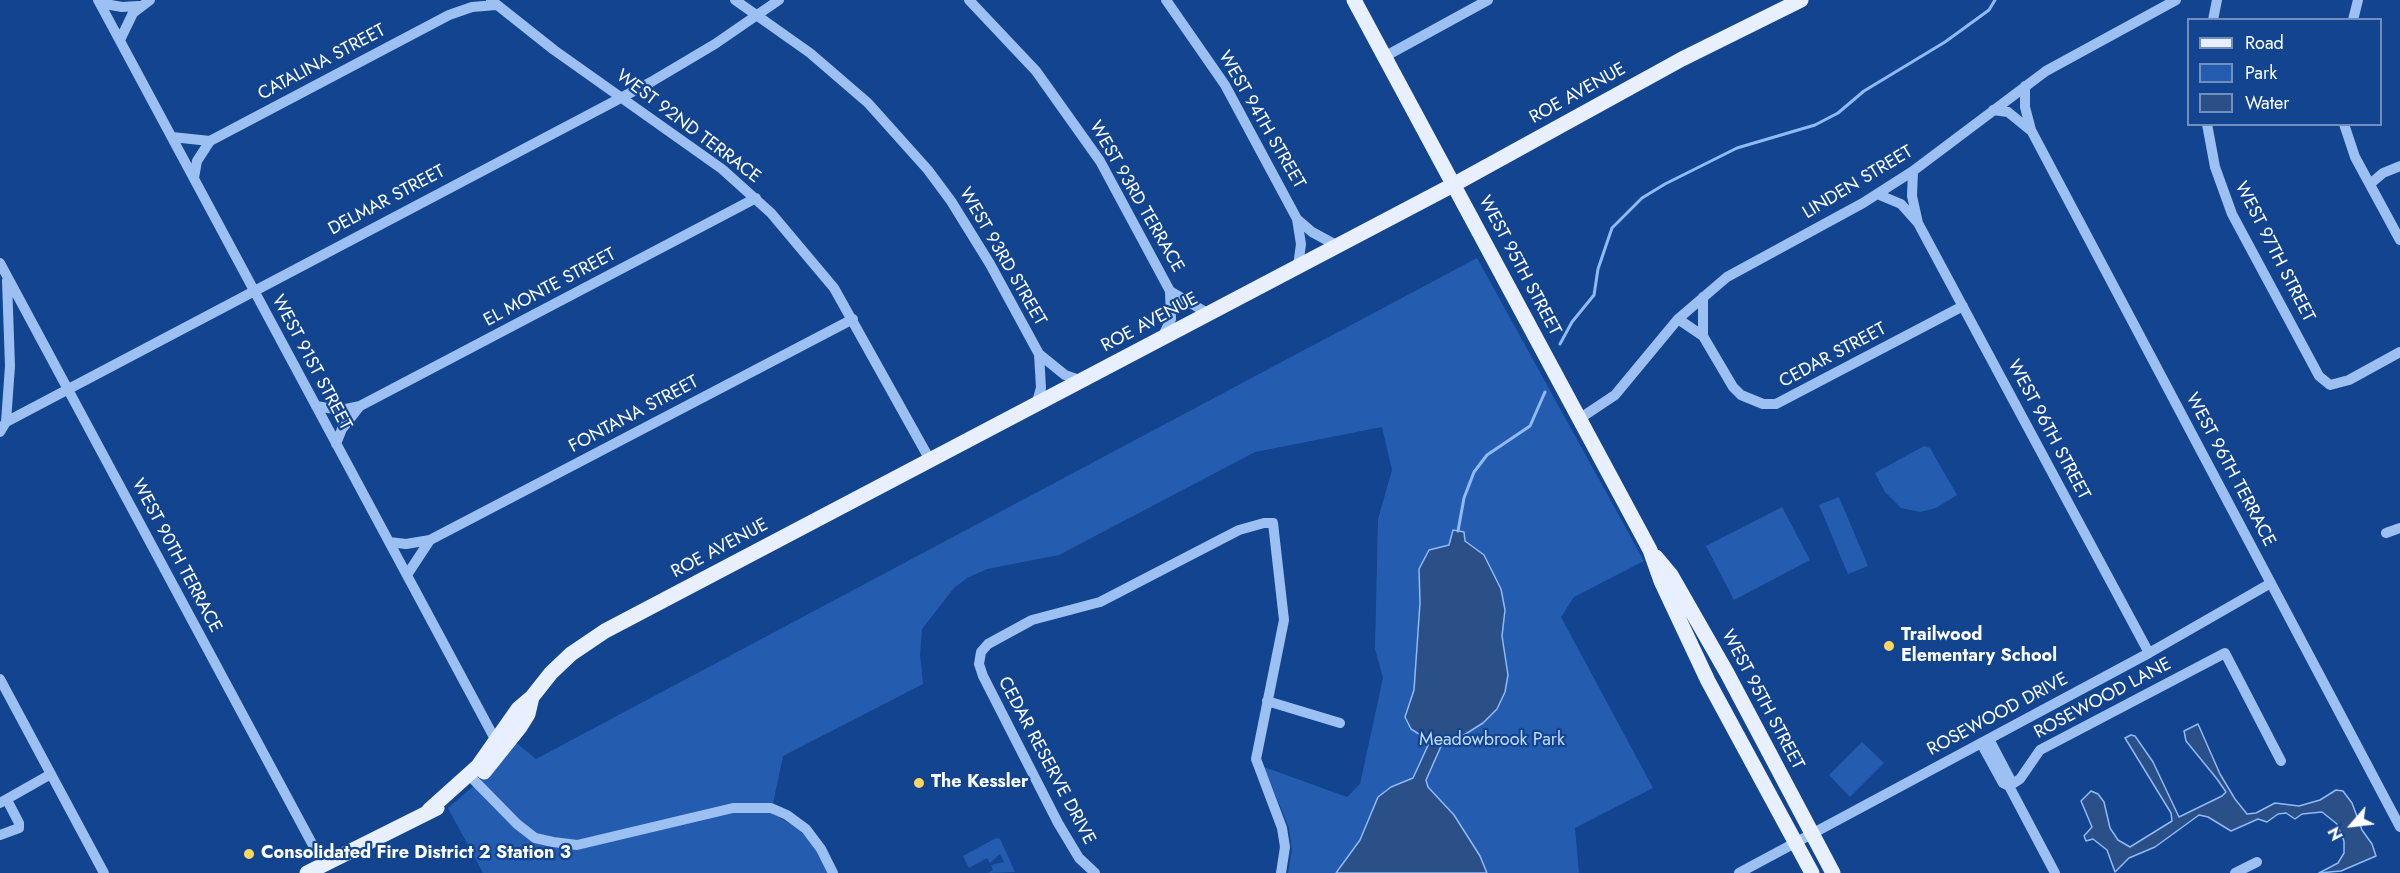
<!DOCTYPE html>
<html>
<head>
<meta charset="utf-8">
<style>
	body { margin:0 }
	#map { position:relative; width:2400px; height:873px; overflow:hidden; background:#124490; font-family:Jost,sans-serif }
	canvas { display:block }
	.legend { position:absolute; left:2187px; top:18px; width:195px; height:108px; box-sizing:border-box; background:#124490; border:2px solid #718fbc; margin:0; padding:8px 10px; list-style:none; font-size:18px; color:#fff }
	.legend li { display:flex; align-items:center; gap:12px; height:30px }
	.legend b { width:30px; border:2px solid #718fbc }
	.north { position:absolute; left:2322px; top:795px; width:60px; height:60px; -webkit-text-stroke:4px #124490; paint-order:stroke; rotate:242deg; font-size:16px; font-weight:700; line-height:24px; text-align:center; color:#fff }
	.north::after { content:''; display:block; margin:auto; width:21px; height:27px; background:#fff; clip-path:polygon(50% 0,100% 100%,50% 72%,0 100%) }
</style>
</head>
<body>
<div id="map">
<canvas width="2400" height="873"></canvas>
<ul class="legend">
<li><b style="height:8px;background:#e8f0ff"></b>Road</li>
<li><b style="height:16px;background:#245daf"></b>Park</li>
<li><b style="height:16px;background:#2b5088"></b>Water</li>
</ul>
<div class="north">N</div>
</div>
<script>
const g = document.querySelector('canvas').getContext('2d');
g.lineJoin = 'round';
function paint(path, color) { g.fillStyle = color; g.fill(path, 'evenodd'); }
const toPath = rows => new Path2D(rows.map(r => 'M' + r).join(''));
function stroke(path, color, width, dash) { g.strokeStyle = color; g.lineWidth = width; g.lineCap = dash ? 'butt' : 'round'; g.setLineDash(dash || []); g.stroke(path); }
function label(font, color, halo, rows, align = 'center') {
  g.font = font + ' Jost,sans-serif'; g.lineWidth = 4.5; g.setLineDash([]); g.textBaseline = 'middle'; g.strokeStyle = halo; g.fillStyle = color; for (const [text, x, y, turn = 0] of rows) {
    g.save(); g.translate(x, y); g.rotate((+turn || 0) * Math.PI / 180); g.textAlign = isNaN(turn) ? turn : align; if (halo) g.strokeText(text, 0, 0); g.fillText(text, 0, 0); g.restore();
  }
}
paint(toPath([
	[1477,258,1644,561,1574,597,1561,617,1653,788,1575,828,1579,873,1288,873,1292,850,1289,828,1264,767,1347,797,1360,784,1383,678,1375,649,1378,519,1392,470,1382,427,1255,452,1059,555,987,569,967,578,954,588,922,629,920,654,923,684,783,756,771,813,799,829,817,850,828,873,483,873,448,808,489,773,515,742,536,759],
	[1924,446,1930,448,1957,495,1936,508,1920,512,1901,508,1885,492,1875,473],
	[1839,497,1868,566,1848,574,1819,505],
	[1782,507,1810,560,1734,600,1706,546],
	[1862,742,1884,763,1850,797,1829,775],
	[996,838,1000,839,1015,872,988,873,993,870,991,865,1004,862,1000,854,990,863,987,858,969,868,963,856]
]), '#245daf');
const water = toPath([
	[1453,530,1464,532,1465,541,1484,555,1501,589,1505,610,1502,636,1508,675,1505,692,1497,709,1483,723,1456,740,1442,744,1426,780,1428,787,1454,815,1480,856,1487,873,1336,873,1360,840,1378,797,1391,787,1413,778,1430,741,1411,729,1405,717,1414,690,1420,603,1419,569,1429,550,1449,545,1453,530],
	[2198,724,2220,774,2235,799,2247,814,2256,813,2275,803,2299,806,2320,800,2336,790,2343,791,2352,803,2362,830,2372,844,2376,856,2341,871,2319,873,2338,863,2344,853,2344,841,2337,824,2322,812,2302,814,2295,819,2286,813,2278,814,2267,822,2258,819,2231,831,2208,817,2199,815,2155,847,2129,858,2115,872,2107,850,2093,839,2086,841,2084,836,2092,827,2081,801,2091,791,2098,794,2104,802,2110,828,2118,840,2130,847,2172,821,2171,813,2125,738,2131,735,2135,736,2153,762,2179,817,2222,796,2226,792,2217,779,2186,741,2184,731,2198,724]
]);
paint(water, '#2b5088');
stroke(water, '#8fbaf5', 1.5);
stroke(toPath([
	[1560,344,1572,322,1594,295,1598,269,1612,228,1642,198,1665,184,1737,148,1815,125,1838,113,1864,91,1945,42,1989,10,1995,0],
	[1458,531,1464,498,1474,472,1487,455,1530,426,1545,392]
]), '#8fbaf5', 3);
stroke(toPath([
	[98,0,496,741],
	[491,0,554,50,722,169,771,213,834,288,930,460],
	[735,0,810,53,868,103,928,170,951,201,990,264,1039,354,1041,388,1036,405],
	[969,0,1036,71,1100,161,1170,291,1171,319,1162,338],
	[1166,0,1225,85,1297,219,1312,232,1336,245],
	[100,3,122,7,139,6],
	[2213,20,2217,0],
	[2353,20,2358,0],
	[120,40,133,13,150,0],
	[1384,57,1488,0],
	[2025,86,2025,107,2031,130,2400,827],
	[1993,110,2008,112,2030,130],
	[2207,124,2215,167,2232,214,2319,376,2330,385,2349,380,2400,352],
	[2344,124,2355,157,2400,240],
	[172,137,210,141,449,15,472,7,496,5],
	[1913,171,1912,196,1918,223],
	[194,178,197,161,210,141],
	[2370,184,2383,173,2400,166],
	[1877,194,1901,204,1918,223,2149,653],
	[1297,219,1301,244,1298,266],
	[0,263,323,864],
	[1170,291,1209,314],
	[1678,319,1703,336,1733,387,1741,395,1763,404,1776,404,1963,306],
	[1703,336,1703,297],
	[1039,354,1065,375,1082,381],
	[316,406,341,410,360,406,756,198],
	[1579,419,1615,395,1678,319,1727,277,1863,203,1913,171,2046,71,2176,0],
	[6,422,651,82,715,44,779,0],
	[0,432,6,422,10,366,7,281],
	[336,444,342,429,360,406],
	[2386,533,2400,528],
	[389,542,406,544,430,540,853,319],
	[407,575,430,540],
	[0,679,104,873],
	[1267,701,1340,723],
	[1989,739,2010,779,2009,786,2055,873],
	[1981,743,2003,783,2009,786],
	[469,775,517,824,535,838,553,842,577,845,733,808,771,808,787,815,806,829,821,849,833,873],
	[2009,786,2020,779,2040,750,2225,653,2281,761],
	[0,803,51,774],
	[0,835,19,828,19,823,7,800],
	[1095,873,1079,858,1058,823,983,676,979,664,981,652,988,644,1032,620,1100,602,1239,530,1264,523,1273,523,1284,620,1256,759,1282,828,1285,847,1281,873],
	[1739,873,2149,653,2271,583],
	[2235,873,2257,862]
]), '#9dc0f2', 10);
stroke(toPath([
	[1354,0,1650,550,1661,581,1708,681,1812,873],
	[1656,557,1671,575,1727,673,1833,873],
	[484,772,520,727,528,714,532,697],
	[429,810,478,766,518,709,532,697,551,673,571,654,605,631,1453,185,1682,59,1801,0],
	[307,873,437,808]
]), '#e8f0ff', 15);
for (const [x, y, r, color] of [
	[1889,646,6,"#ffd75e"],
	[919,783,6,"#ffd75e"],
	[249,854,6,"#ffd75e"]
]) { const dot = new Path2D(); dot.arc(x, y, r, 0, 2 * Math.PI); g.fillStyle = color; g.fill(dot); stroke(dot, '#124490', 2); }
label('18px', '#fff', '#124490', [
	["CATALINA STREET",322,63,-28],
	["ROE AVENUE",1578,94,-29],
	["WEST 94TH STREET",1261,120,60],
	["WEST 92ND TERRACE",688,127,37],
	["LINDEN STREET",1858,183,-31],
	["WEST 93RD TERRACE",1136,197,60],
	["DELMAR STREET",387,201,-28],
	["WEST 97TH STREET",2274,252,63],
	["WEST 93RD STREET",1002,257,60],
	["WEST 95TH STREET",1519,266,62],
	["EL MONTE STREET",550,288,-28],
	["ROE AVENUE",1150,323,-28],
	["CEDAR STREET",1833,356,-28],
	["WEST 91ST STREET",311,363,62],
	["FONTANA STREET",634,415,-28],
	["WEST 96TH STREET",2048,430,62],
	["WEST 96TH TERRACE",2230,470,62],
	["ROE AVENUE",720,549,-28],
	["WEST 90TH TERRACE",176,556,62],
	["ROSEWOOD LANE",2103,699,-28],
	["WEST 95TH STREET",1762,700,62],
	["ROSEWOOD DRIVE",1998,715,-28],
	["CEDAR RESERVE DRIVE",1046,761,62]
]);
label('bold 18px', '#fff', '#124490', [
	["Trailwood",1901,636],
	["Elementary School",1901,657],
	["The Kessler",931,783],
	["Consolidated Fire District 2 Station 3",261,854]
], 'left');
label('18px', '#c4dcfd', '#124490', [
	["Meadowbrook Park",1492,741]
]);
</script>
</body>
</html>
